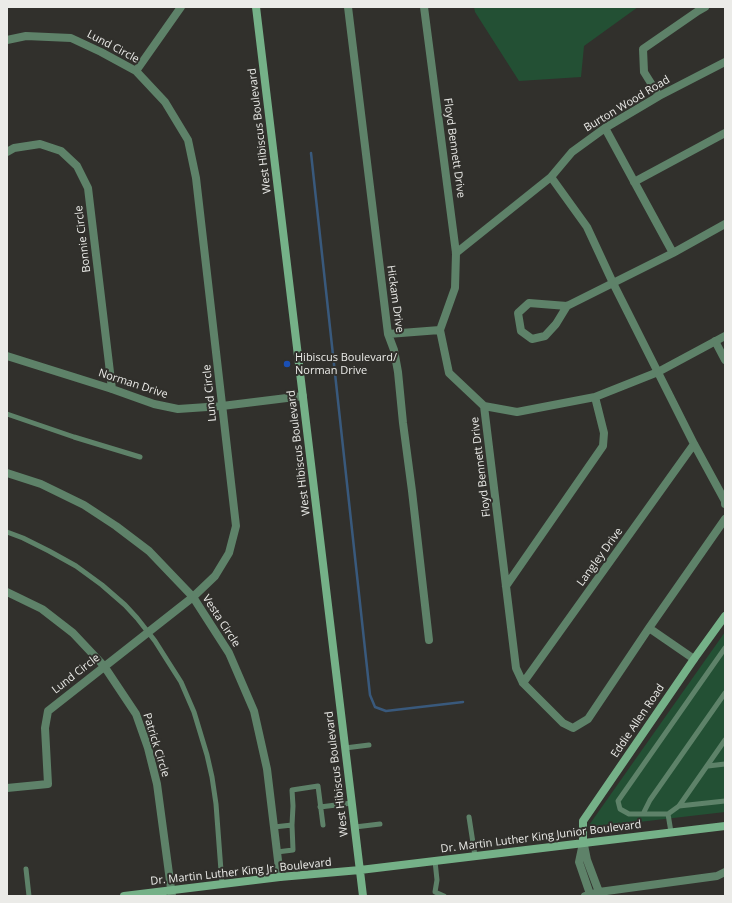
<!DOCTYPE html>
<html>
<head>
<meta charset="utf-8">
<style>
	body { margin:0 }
	#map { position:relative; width:732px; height:903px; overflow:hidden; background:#31302c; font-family:"Open Sans",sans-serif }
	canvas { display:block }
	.frame { position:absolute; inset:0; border:8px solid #ebebe8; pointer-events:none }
</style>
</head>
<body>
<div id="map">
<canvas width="732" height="903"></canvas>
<div class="frame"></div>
</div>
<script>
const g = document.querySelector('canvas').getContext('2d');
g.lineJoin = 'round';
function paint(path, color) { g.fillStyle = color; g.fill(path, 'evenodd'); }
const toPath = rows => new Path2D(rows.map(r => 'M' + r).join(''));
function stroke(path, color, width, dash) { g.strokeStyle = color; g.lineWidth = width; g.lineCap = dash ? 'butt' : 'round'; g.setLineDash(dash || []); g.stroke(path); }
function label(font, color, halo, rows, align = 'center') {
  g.font = font + ' "Open Sans",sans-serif'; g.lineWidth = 4; g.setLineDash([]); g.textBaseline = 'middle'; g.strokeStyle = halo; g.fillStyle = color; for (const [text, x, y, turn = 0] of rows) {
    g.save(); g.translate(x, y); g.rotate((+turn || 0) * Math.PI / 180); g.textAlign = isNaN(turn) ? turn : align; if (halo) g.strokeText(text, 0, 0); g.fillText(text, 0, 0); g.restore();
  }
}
paint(toPath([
	[474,7,638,7,584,46,581,77,519,81,475,12],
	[725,632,725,812,587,828]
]), '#235034');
stroke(toPath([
	[311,153,370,695,375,707,386,711,463,702]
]), '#39597c', 2.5);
stroke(toPath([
	[688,895,688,896]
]), '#8b8a87', 1.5, [1, 3]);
stroke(toPath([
	[7,414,74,437,140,457],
	[7,532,23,538,49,551,76,566,102,585,125,605,137,618,155,641,167,660,181,682,194,712,207,755,212,777,216,804,222,884],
	[345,748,369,745],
	[708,766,725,764],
	[679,806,725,801],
	[320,807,352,803],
	[643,814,650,800,725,693],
	[668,814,629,814,620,809,618,801,725,648],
	[469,817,475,856],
	[274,827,292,825],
	[355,827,380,824],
	[671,832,668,814,679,806,725,740],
	[277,852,293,850,292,825,293,806,292,790,318,786,323,825],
	[435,861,437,880,435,892,444,896],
	[26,869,29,896]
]), '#5e8269', 5);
stroke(toPath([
	[348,7,388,334,394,350,398,372,403,423,412,491,429,640],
	[424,7,456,253,455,288,440,330,449,373,484,406,516,668,523,683,563,723,573,728,588,719,649,628,725,519],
	[7,40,26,36,71,38,101,52,136,71,165,102,188,140,196,178,236,526,229,553,215,576,193,597,48,711,45,728,48,784,7,788],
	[136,71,181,7],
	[659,96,644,72,643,49,698,11,705,7],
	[605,128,673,253],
	[7,152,14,148,40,144,61,151,77,166,88,188,112,389],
	[551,177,587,227,613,283,694,444,725,501,725,504],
	[634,182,725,133],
	[456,253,551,177,572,152,605,128,659,96,725,62],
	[567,306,556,324,545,336,532,339,521,331,518,313,529,303,567,306,673,253,725,224],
	[388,334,440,330],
	[715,341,725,360],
	[7,356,112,389,154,404,178,409,222,406,303,396],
	[484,406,517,412,595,397,658,372,725,336],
	[7,473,41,484,84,505,116,526,149,551,193,597,229,653,254,711,267,769,280,877],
	[506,586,603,446,604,433,595,397],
	[7,592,42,609,73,633,104,666,136,714,148,748,157,784,172,896],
	[649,628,694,659],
	[523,683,694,444],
	[583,843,579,862,590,894],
	[584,845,587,860,599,892],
	[585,896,599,892,717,876,725,872]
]), '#5e8269', 8);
stroke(toPath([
	[256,7,363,896],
	[583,843,583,821,694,659,725,616],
	[124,896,280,877,360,870,725,826]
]), '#75b188', 8);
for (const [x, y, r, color] of [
	[287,364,4,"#1a4fb4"]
]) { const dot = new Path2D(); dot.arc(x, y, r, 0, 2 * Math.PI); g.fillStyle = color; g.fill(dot); stroke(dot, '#31302c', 1.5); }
label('11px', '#ebebe8', '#31302c', [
	["Lund Circle",113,47,28],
	["Burton Wood Road",627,104,-31],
	["West Hibiscus Boulevard",260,131,-97],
	["Floyd Bennett Drive",454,148,82],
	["Bonnie Circle",83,239,-97],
	["Hickam Drive",395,299,82],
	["Norman Drive",133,384,18],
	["Lund Circle",210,393,-96],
	["West Hibiscus Boulevard",299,453,-97],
	["Floyd Bennett Drive",481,467,-97],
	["Langley Drive",600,557,-54],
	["Vesta Circle",221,621,57],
	["Lund Circle",76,674,-38],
	["Eddie Allen Road",638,721,-56],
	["Patrick Circle",156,745,73],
	["West Hibiscus Boulevard",337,774,-97],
	["Dr. Martin Luther King Junior Boulevard",541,837,-7],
	["Dr. Martin Luther King Jr. Boulevard",241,872,-6]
]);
label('11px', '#ebebe8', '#31302c', [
	["Hibiscus Boulevard/",295,358],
	["Norman Drive",295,371]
], 'left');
</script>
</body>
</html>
